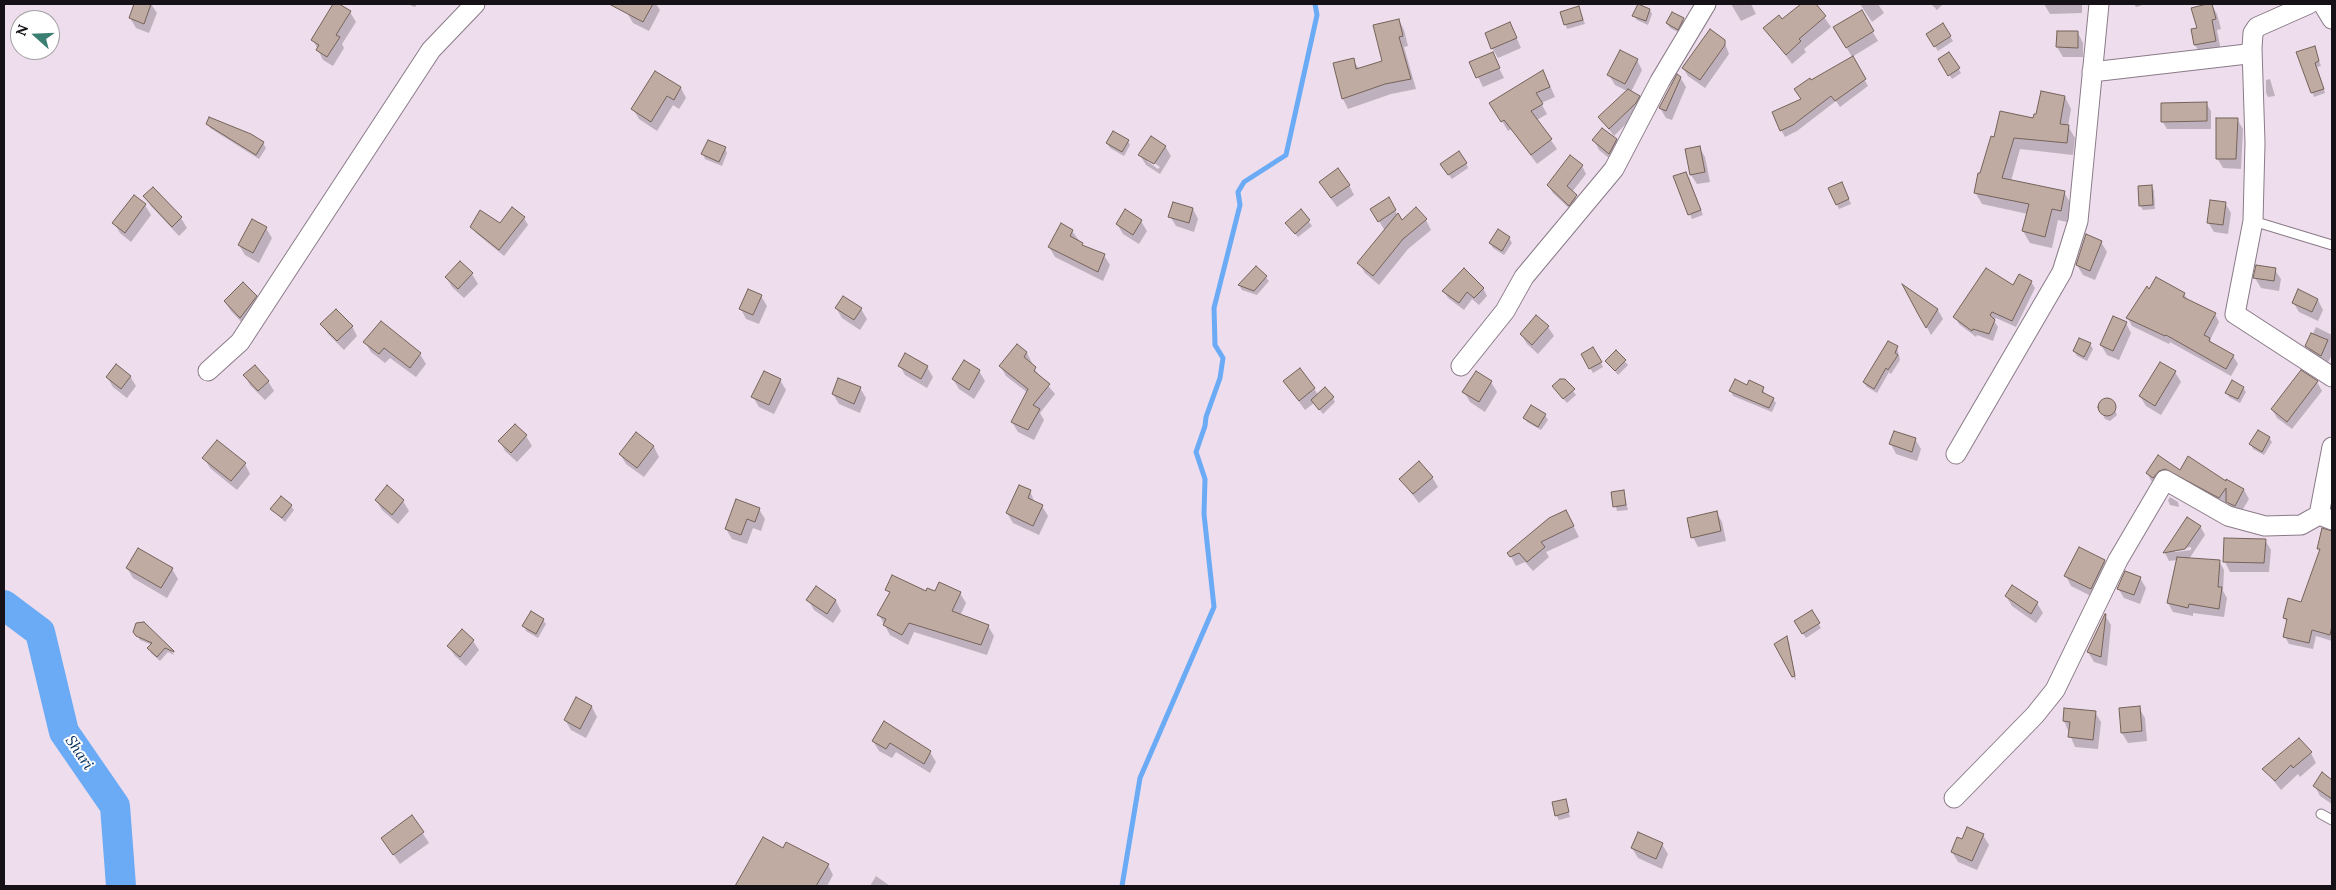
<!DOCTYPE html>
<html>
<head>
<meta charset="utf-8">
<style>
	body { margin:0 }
	#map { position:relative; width:2336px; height:890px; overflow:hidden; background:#eeddec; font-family:Lora,serif }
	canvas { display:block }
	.frame { position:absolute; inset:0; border:5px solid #161116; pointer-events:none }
	.north { position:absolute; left:10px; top:10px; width:50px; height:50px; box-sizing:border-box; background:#fff; border:1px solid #a2a0a2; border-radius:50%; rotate:290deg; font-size:14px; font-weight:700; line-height:20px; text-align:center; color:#161116 }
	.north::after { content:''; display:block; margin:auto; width:18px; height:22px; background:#3b7f72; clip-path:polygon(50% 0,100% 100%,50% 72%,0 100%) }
</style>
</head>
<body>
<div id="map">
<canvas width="2336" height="890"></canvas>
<div class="frame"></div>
<div class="north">N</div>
</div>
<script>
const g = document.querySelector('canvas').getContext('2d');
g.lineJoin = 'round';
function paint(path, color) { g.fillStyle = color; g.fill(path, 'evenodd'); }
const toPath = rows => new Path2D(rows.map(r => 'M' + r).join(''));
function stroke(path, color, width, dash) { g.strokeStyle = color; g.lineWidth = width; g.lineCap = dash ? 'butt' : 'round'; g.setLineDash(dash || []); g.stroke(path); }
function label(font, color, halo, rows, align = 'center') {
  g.font = font + ' Lora,serif'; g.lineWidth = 4; g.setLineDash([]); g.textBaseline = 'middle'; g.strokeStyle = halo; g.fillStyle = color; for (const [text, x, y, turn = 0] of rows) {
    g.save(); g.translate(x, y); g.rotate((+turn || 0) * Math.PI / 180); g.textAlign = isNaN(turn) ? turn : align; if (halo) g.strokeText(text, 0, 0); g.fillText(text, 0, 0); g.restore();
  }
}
paint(toPath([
	[136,4,151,4,157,13,149,33,136,28,130,18],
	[335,4,350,12,356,22,342,44,344,48,333,66,323,60,313,40],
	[407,4,417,4,415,7],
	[632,4,656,4,660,10,649,31,633,23,627,13],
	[1731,4,1751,4,1756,14,1741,21],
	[1803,4,1815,4,1831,27,1804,49,1806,52,1792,64,1765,28,1783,20],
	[1860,4,1878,4,1884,13,1872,22],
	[1931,4,1943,4,1937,10],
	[2044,4,2082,4,2082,13,2050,14],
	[2134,4,2146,4,2136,7],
	[2211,4,2217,14,2221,29,2217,30,2221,51,2201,55,2195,45,2193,30,2198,29],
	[1579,8,1585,24,1567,29,1561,12],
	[1650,10,1652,14,1648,25,1637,20,1634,16],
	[1861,12,1878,41,1852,57,1835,28],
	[1672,13,1683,19,1686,24,1680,33,1670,28,1667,23],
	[1399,20,1404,30,1408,46,1404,47,1416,89,1391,94,1348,109,1343,99,1334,64,1353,60,1359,69,1383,62],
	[1510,23,1521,48,1498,58,1492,48],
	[1943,25,1953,41,1938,51,1928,35],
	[2078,33,2083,43,2083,57,2063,57,2057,47],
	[1724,41,1729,54,1705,88,1688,76,1683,68],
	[2314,48,2321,66,2317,67,2325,93,2314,97,2297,53],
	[1949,53,1961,73,1952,79,1939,59],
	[1492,54,1504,78,1483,87,1471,63],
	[1852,58,1868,86,1840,107,1836,101,1797,131,1785,137,1781,130,1802,100,1811,82],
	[1637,60,1642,70,1631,92,1639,97,1643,104,1639,111,1614,136,1600,118,1627,91,1615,85,1609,75],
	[656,73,681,88,686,98,679,109,673,105,657,131,639,119,633,109],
	[1680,77,1686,87,1672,120,1666,118,1660,108],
	[2270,79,2275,96,2268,97,2266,93,2266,80],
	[1548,81,1555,97,1541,103,1547,114,1537,120,1557,149,1537,164,1511,129,1508,131,1491,103],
	[2065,97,2071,109,2068,126,2075,138,2073,155,2020,149,2011,181,2064,192,2071,204,2067,222,2058,220,2052,248,2030,243,2023,231,2028,214,1982,204,1975,192,1995,138,2034,119],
	[2206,103,2211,111,2211,129,2167,129,2162,121],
	[2237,119,2243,129,2241,169,2223,168,2217,158],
	[208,124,263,143,266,148,259,159,210,128],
	[1594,140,1616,140,1622,150,1615,163,1599,150],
	[1128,141,1130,145,1124,156,1110,148,1107,143],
	[1165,146,1171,156,1160,174,1146,165,1140,155],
	[1147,158,1160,167,1158,169,1147,161],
	[1699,147,1705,157,1710,182,1697,184,1691,175],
	[725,148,727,153,722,166,705,159,703,154],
	[1466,163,1468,168,1452,179,1444,169],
	[1582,166,1586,174,1572,192,1581,204,1574,213,1553,193,1548,185],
	[1675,177,1689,178,1703,215,1692,219],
	[1349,185,1354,195,1337,207,1326,192],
	[2152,187,2154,191,2155,209,2143,210,2140,205],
	[153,188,181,218,187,228,179,236,151,206,145,196],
	[1844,188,1851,204,1839,209,1837,204],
	[134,196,145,205,151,215,131,242,120,233,114,223],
	[1388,199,1402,222,1426,220,1431,230,1408,249,1379,285,1365,273,1359,263,1385,231,1372,209],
	[2225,203,2231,213,2228,234,2214,232,2208,222],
	[513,209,524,218,528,225,504,256,476,233,472,227,501,225],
	[1193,209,1198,219,1194,232,1176,226,1170,216],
	[1301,211,1312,226,1298,237,1289,227],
	[252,220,266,228,272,238,259,263,245,255,239,245],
	[1141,221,1147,231,1139,244,1123,234,1117,224],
	[1072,231,1084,247,1104,255,1110,265,1103,281,1055,257,1049,247],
	[1509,238,1512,243,1504,255,1493,248,1490,243],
	[2101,242,2107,252,2095,280,2083,275,2077,265],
	[460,262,472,274,478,284,464,298,452,287,446,277],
	[1256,267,1269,281,1257,295,1242,290,1239,285],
	[2275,270,2281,279,2279,291,2261,288,2255,278],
	[2031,282,2035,288,2016,327,1996,318,1994,321,1998,327,1993,341,1977,335,1976,337,1959,324,1955,317],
	[1483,288,1487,296,1479,305,1472,299,1464,310,1448,298,1444,291],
	[1906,288,1938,310,1943,319,1931,335],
	[2149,292,2184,294,2188,300,2215,314,2219,322,2210,340,2213,345,2233,356,2238,364,2231,376,2170,342,2169,344,2132,326,2128,318],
	[761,296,767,306,759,324,746,319,741,309],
	[256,297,261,307,246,327,231,311,225,302],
	[2318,300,2323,310,2318,321,2299,312,2293,302],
	[836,308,861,309,867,319,860,330,842,318],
	[381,322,420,354,426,364,416,377,390,358,385,363,371,352,365,342],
	[2126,323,2131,333,2119,360,2107,355,2101,345],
	[322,324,352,326,357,336,344,350,328,334],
	[1548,327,1554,336,1538,354,1527,344,1521,334],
	[2316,327,2332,335,2332,354,2327,365,2313,356,2307,346],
	[2090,344,2093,349,2087,361,2077,356,2074,351],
	[1017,346,1027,353,1032,363,1031,365,1055,394,1040,413,1044,420,1034,440,1018,432,1012,422,1028,393,1006,376,1001,367],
	[1897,347,1900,360,1891,374,1889,372,1877,393,1867,387,1864,383],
	[1593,348,1603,367,1593,373,1582,354],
	[1616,352,1628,365,1618,375,1607,361],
	[900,366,927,367,933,377,927,388,905,375],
	[979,371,985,381,974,399,959,389,953,379],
	[2175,372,2181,382,2161,415,2146,406,2140,396],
	[245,375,268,381,274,391,265,400,250,385],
	[130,376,136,386,127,398,113,387,107,377],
	[780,380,786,390,774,414,759,407,753,397],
	[1565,380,1576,395,1567,403,1556,390],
	[1284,381,1314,388,1318,395,1333,398,1335,402,1323,414,1314,403,1305,410],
	[1491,382,1497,392,1485,412,1470,402,1464,392],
	[2317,382,2322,391,2292,429,2277,418,2272,409],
	[1748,387,1763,388,1765,395,1773,399,1776,403,1772,412,1733,396,1731,391],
	[860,388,866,398,860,413,839,404,833,394],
	[2243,388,2246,392,2240,403,2229,397,2227,393],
	[2108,399,2112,402,2117,415,2110,421,2105,419,2099,407,2102,401],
	[1545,415,1548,420,1541,430,1527,422,1525,418],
	[515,425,526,436,532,446,517,462,505,451,500,441],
	[636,433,654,447,659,457,644,477,626,464,620,454],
	[2269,438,2272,442,2264,455,2253,449,2251,444],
	[1915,439,1921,449,1917,461,1896,454,1891,444],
	[2158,456,2180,471,2244,490,2249,499,2240,514,2232,510,2227,502,2224,506,2158,486,2152,482,2147,473],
	[204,458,245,464,250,474,237,490,210,468],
	[1432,477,1438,487,1419,503,1400,479],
	[1030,491,1035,503,1042,506,1048,516,1039,535,1013,523,1007,513],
	[1623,491,1628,510,1617,511,1613,493],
	[2170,497,2178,502,2179,507,2170,505,2168,500],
	[376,500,403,501,409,511,398,524,382,510],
	[291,506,294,510,285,522,272,509],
	[759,509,765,519,761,531,753,528,747,544,732,539,726,529],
	[1716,512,1722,522,1726,541,1698,547,1693,537],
	[2188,518,2200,526,2205,535,2189,559,2219,561,2224,570,2223,591,2227,598,2224,617,2193,613,2193,616,2173,612,2168,603,2178,560,2169,561,2165,553],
	[2191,547,2191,550,2175,552,2175,550],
	[1571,521,1579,537,1546,552,1549,557,1533,571,1525,562,1516,566,1509,553],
	[2225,539,2265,540,2271,550,2269,572,2230,572,2225,562],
	[2324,541,2332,544,2332,641,2316,636,2313,649,2289,644,2285,637,2288,623,2284,618,2301,603],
	[2080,548,2105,561,2110,571,2097,599,2071,586,2066,576],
	[127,568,172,569,178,579,167,598,133,578],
	[2140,578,2146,588,2140,604,2124,598,2118,588],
	[816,588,836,601,841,611,833,623,814,610,808,600],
	[887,589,960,593,966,603,960,616,988,626,994,636,987,655,914,632,908,645,890,635,879,615,890,594],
	[2006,596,2037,603,2043,613,2036,623,2012,606],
	[1811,612,1821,628,1806,638,1795,622],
	[2106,617,2111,625,2107,666,2094,662,2088,652],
	[543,620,546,624,538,638,526,631,524,626],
	[141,623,173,653,174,655,168,652,160,661,151,653,149,648,152,645,140,640,137,635],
	[1786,638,1789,642,1796,681,1775,644],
	[473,641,479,650,466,666,455,656,449,647],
	[576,699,592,707,597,717,586,738,571,730,565,720],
	[2139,708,2145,718,2147,741,2128,743,2122,733,2120,709],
	[2095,712,2101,722,2098,749,2075,747,2064,721],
	[884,723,930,752,936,762,930,773,896,752,892,758,879,751,873,741],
	[2311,753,2316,763,2300,777,2298,774,2281,790,2264,769],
	[2322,774,2332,781,2332,804,2320,796,2315,786],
	[1565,800,1570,817,1559,820,1556,815],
	[412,817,429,843,400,864,382,838],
	[1983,835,1989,845,1977,870,1958,862,1952,852,1962,841],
	[1662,844,1668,854,1662,869,1638,858,1632,848],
	[783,849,828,865,833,875,827,886,738,886],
	[876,876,890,886,891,886,870,886]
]), '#0003');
stroke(toPath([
	[1122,886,1140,778,1214,607,1204,514,1205,479,1196,452,1205,426,1206,417,1220,378,1223,358,1215,345,1214,308,1240,205,1238,192,1244,182,1286,155,1317,15,1315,4]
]), '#6babf6', 5);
stroke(toPath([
	[4,605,40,632,64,732,115,806,121,886]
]), '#6babf6', 30);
const building = toPath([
	[134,4,151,4,144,24,129,18,134,4],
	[333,4,339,4,351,11,336,35,340,37,327,57,316,50,319,45,311,40,333,4],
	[609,4,653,4,643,22,609,4],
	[1638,4,1650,9,1646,21,1632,16,1638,4],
	[1801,4,1816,4,1826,16,1799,39,1801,41,1786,55,1763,28,1779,15,1782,19,1801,4],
	[2207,4,2212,4,2216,19,2212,20,2216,41,2194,45,2191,29,2197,28,2191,8,2207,4],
	[1579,6,1583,20,1564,25,1560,12,1579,6],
	[1862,10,1874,31,1846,48,1833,27,1862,10],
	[1672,12,1684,18,1678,30,1666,23,1672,12],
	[1399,19,1403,36,1399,37,1411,79,1385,84,1342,99,1333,63,1354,58,1356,69,1382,61,1373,25,1399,19],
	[1510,22,1517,38,1491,49,1485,33,1510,22],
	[1943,23,1951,36,1934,47,1926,34,1943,23],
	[1710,29,1725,40,1725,45,1700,80,1682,68,1710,29],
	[2057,31,2078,31,2078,48,2056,47,2057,31],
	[2315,46,2319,61,2315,63,2324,89,2311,93,2296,52,2315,46],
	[1620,50,1638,59,1625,84,1607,75,1620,50],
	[1493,52,1500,68,1476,78,1469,62,1493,52],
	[1949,52,1960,68,1948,76,1938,59,1949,52],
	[1853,56,1866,79,1835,101,1831,96,1793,125,1780,131,1772,112,1801,99,1794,89,1810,78,1811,80,1853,56],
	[1543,70,1550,87,1536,93,1543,104,1531,111,1552,139,1531,155,1504,120,1501,122,1489,103,1543,70],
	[655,71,681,87,674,100,667,96,651,122,631,109,655,71],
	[1677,74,1681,77,1666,111,1659,108,1677,74],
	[1628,89,1640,96,1636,103,1609,129,1598,117,1628,89],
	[2041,91,2065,96,2060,124,2069,125,2067,143,2014,138,2002,178,2065,191,2061,211,2052,209,2045,237,2022,231,2029,204,1974,193,1978,173,1980,173,1991,136,1994,137,2000,111,2033,118,2034,114,2036,114,2041,91],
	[2207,102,2207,121,2161,122,2161,103,2207,102],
	[209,117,251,134,264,142,256,155,206,124,209,117],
	[2216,118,2238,118,2236,159,2216,159,2216,118],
	[1602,128,1617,139,1609,154,1592,140,1602,128],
	[1113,131,1129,140,1122,152,1106,143,1113,131],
	[1151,136,1166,146,1154,164,1138,155,1151,136],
	[708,140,726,147,719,162,701,154,708,140],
	[1700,146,1705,172,1690,175,1685,149,1700,146],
	[1459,151,1467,163,1448,175,1440,164,1459,151],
	[1570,155,1583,165,1567,186,1577,195,1569,206,1547,185,1570,155],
	[1338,168,1350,185,1331,198,1319,182,1338,168],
	[1686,172,1701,210,1688,215,1673,176,1686,172],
	[1842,182,1849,199,1836,205,1828,188,1842,182],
	[2152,185,2153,205,2139,206,2138,186,2152,185],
	[153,187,182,217,172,227,143,196,153,187],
	[134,195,146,204,125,233,112,223,134,195],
	[1389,197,1396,210,1378,222,1370,209,1389,197],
	[2210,200,2226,202,2223,225,2207,223,2210,200],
	[1173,202,1193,208,1189,223,1168,217,1173,202],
	[512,207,525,217,499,250,470,227,480,210,500,223,512,207],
	[1416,207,1427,219,1403,239,1373,276,1357,263,1398,213,1402,220,1416,207],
	[1125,209,1142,220,1133,235,1116,224,1125,209],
	[1301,209,1310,220,1295,234,1285,223,1301,209],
	[252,219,267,227,253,253,238,245,252,219],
	[1061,223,1073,230,1070,236,1083,243,1082,245,1105,254,1098,272,1048,247,1061,223],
	[1498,229,1510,237,1502,251,1489,243,1498,229],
	[2086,234,2102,241,2090,271,2076,265,2086,234],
	[460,261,473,273,458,289,445,277,460,261],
	[2256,265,2276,268,2274,281,2253,278,2256,265],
	[1256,266,1267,276,1254,291,1238,285,1256,266],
	[1464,268,1484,288,1474,298,1467,292,1459,303,1442,291,1464,268],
	[1986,268,2013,285,2019,274,2032,281,2012,321,1992,312,1990,315,1995,320,1989,334,1973,329,1972,331,1953,317,1986,268],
	[2156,277,2185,293,2183,297,2216,313,2204,335,2210,338,2209,341,2234,355,2226,369,2166,335,2165,336,2126,318,2147,286,2149,289,2156,277],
	[243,282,257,296,240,318,224,301,243,282],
	[1902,284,1938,309,1926,328,1918,314,1902,284],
	[748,289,762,295,753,315,739,309,748,289],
	[2298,289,2318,299,2312,312,2292,303,2298,289],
	[843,296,862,308,854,320,835,308,843,296],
	[336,309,353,326,337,341,320,324,336,309],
	[1536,315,1549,326,1532,345,1520,334,1536,315],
	[2113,316,2127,322,2113,351,2100,345,2113,316],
	[381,321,421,353,410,368,384,348,379,354,363,342,381,321],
	[2311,333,2328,340,2321,356,2305,346,2311,333],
	[2079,338,2091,343,2084,357,2073,351,2079,338],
	[1888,341,1898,346,1895,353,1898,355,1888,370,1886,368,1874,389,1863,382,1888,341],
	[1017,344,1027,352,1024,357,1036,367,1034,371,1050,384,1033,405,1040,409,1028,430,1011,422,1028,389,999,366,1017,344],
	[1593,347,1602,362,1589,369,1581,354,1593,347],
	[1616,350,1626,360,1615,371,1605,361,1616,350],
	[905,353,928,366,921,379,898,366,905,353],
	[964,360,980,370,969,390,952,379,964,360],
	[2160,362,2176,371,2155,406,2139,396,2160,362],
	[116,364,131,376,121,389,106,377,116,364],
	[255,365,269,381,258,391,243,375,255,365],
	[1300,368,1315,388,1299,401,1283,381,1300,368],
	[2301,370,2318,381,2287,422,2271,409,2301,370],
	[764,371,781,379,769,405,751,397,764,371],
	[1476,371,1492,381,1479,402,1462,392,1476,371],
	[838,378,861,387,854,404,832,394,838,378],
	[1560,379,1565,379,1575,389,1563,399,1552,386,1560,379],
	[1735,379,1747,385,1749,380,1764,387,1762,392,1774,398,1769,408,1729,391,1735,379],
	[2232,380,2244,387,2238,399,2225,393,2232,380],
	[1325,387,1334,397,1319,410,1311,400,1325,387],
	'2098 407a9 9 0 1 1 18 0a9 9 0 1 1-18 0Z',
	[1531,405,1546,414,1538,427,1523,418,1531,405],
	[515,424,527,435,511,453,498,441,515,424],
	[2258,430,2270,437,2262,452,2249,444,2258,430],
	[1894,431,1916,438,1912,452,1889,444,1894,431],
	[636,432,654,446,637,468,619,454,636,432],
	[217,440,246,463,231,481,202,458,217,440],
	[2158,455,2180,470,2188,456,2226,481,2226,479,2244,489,2235,506,2226,502,2226,488,2219,498,2165,469,2159,471,2153,478,2146,473,2158,455],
	[1419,461,1433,477,1413,494,1399,479,1419,461],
	[387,485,404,500,392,515,375,500,387,485],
	[1019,485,1031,490,1028,498,1043,505,1033,526,1006,513,1019,485],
	[1624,490,1626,505,1613,507,1611,492,1624,490],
	[281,496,292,505,282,518,270,509,281,496],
	[736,499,760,508,755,522,747,519,741,535,725,529,736,499],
	[1566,510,1574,526,1541,542,1545,547,1527,562,1519,553,1510,557,1507,553,1549,518,1566,510],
	[1717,511,1721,531,1691,538,1687,518,1717,511],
	[2187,517,2201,526,2185,549,2163,553,2187,517],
	[2322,528,2332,531,2332,626,2330,635,2312,630,2309,643,2283,637,2287,619,2283,618,2288,598,2301,602,2320,549,2317,549,2322,528],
	[2224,538,2266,539,2264,563,2223,562,2224,538],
	[2079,547,2105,560,2091,589,2064,576,2079,547],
	[138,548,173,568,161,588,126,568,138,548],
	[2177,557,2220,560,2218,587,2222,587,2219,609,2189,604,2188,608,2167,603,2177,557],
	[2125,571,2141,577,2134,595,2117,589,2125,571],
	[892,575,926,591,927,588,935,591,939,582,961,592,952,611,989,625,981,645,909,623,902,635,883,625,886,619,877,615,890,592,885,590,892,575],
	[2012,585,2038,602,2031,614,2005,596,2012,585],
	[816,586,836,600,827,614,806,600,816,586],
	[1812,610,1820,623,1802,634,1794,621,1812,610],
	[531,611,544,619,536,634,522,626,531,611],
	[2105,614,2106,614,2101,657,2087,652,2105,614],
	[144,622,174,651,174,652,165,648,157,657,147,648,152,643,136,636,133,632,136,623,144,622],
	[462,629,474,640,460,657,447,646,462,629],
	[1787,636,1795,676,1792,677,1774,644,1787,636],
	[576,697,592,706,580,729,564,720,576,697],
	[2140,706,2142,731,2121,733,2119,708,2140,706],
	[2064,708,2096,711,2093,740,2068,737,2070,722,2063,721,2064,708],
	[884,721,931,751,924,764,890,743,886,749,872,741,884,721],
	[2299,738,2312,752,2293,768,2291,765,2275,781,2262,769,2299,738],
	[2322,772,2332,780,2332,799,2313,786,2322,772],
	[1566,799,1569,812,1555,816,1552,802,1566,799],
	[412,815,424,832,393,855,381,838,412,815],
	[1967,827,1984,834,1972,861,1951,852,1957,837,1962,839,1967,827],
	[1638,832,1663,843,1656,859,1631,848,1638,832],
	[763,837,783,848,786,842,829,864,816,886,735,886,763,837]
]);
paint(building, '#bfaba2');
stroke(building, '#74625a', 1);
const service = toPath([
	[2253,221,2332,245],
	[2321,814,2332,820]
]);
const minor = toPath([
	[2323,4,2332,19],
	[2252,48,2255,143,2253,221,2235,314,2332,377],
	[2092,72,2247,54,2252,48,2253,33,2257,27,2309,4],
	[1461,366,1505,311,1524,277,1614,169,1660,81,1706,4],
	[208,371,240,342,431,50,475,4],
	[1956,454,2062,272,2078,221,2099,4],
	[2319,515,2332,447],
	[1954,798,2035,715,2055,690,2118,560,2165,480,2228,516,2265,526,2301,525,2319,515,2332,520]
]);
stroke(service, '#8a7b88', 11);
stroke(minor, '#8a7b88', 21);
stroke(service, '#fff', 9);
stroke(minor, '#fff', 19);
label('italic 15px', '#002c5a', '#fff', [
	["Shari",79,753,56]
]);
</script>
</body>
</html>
